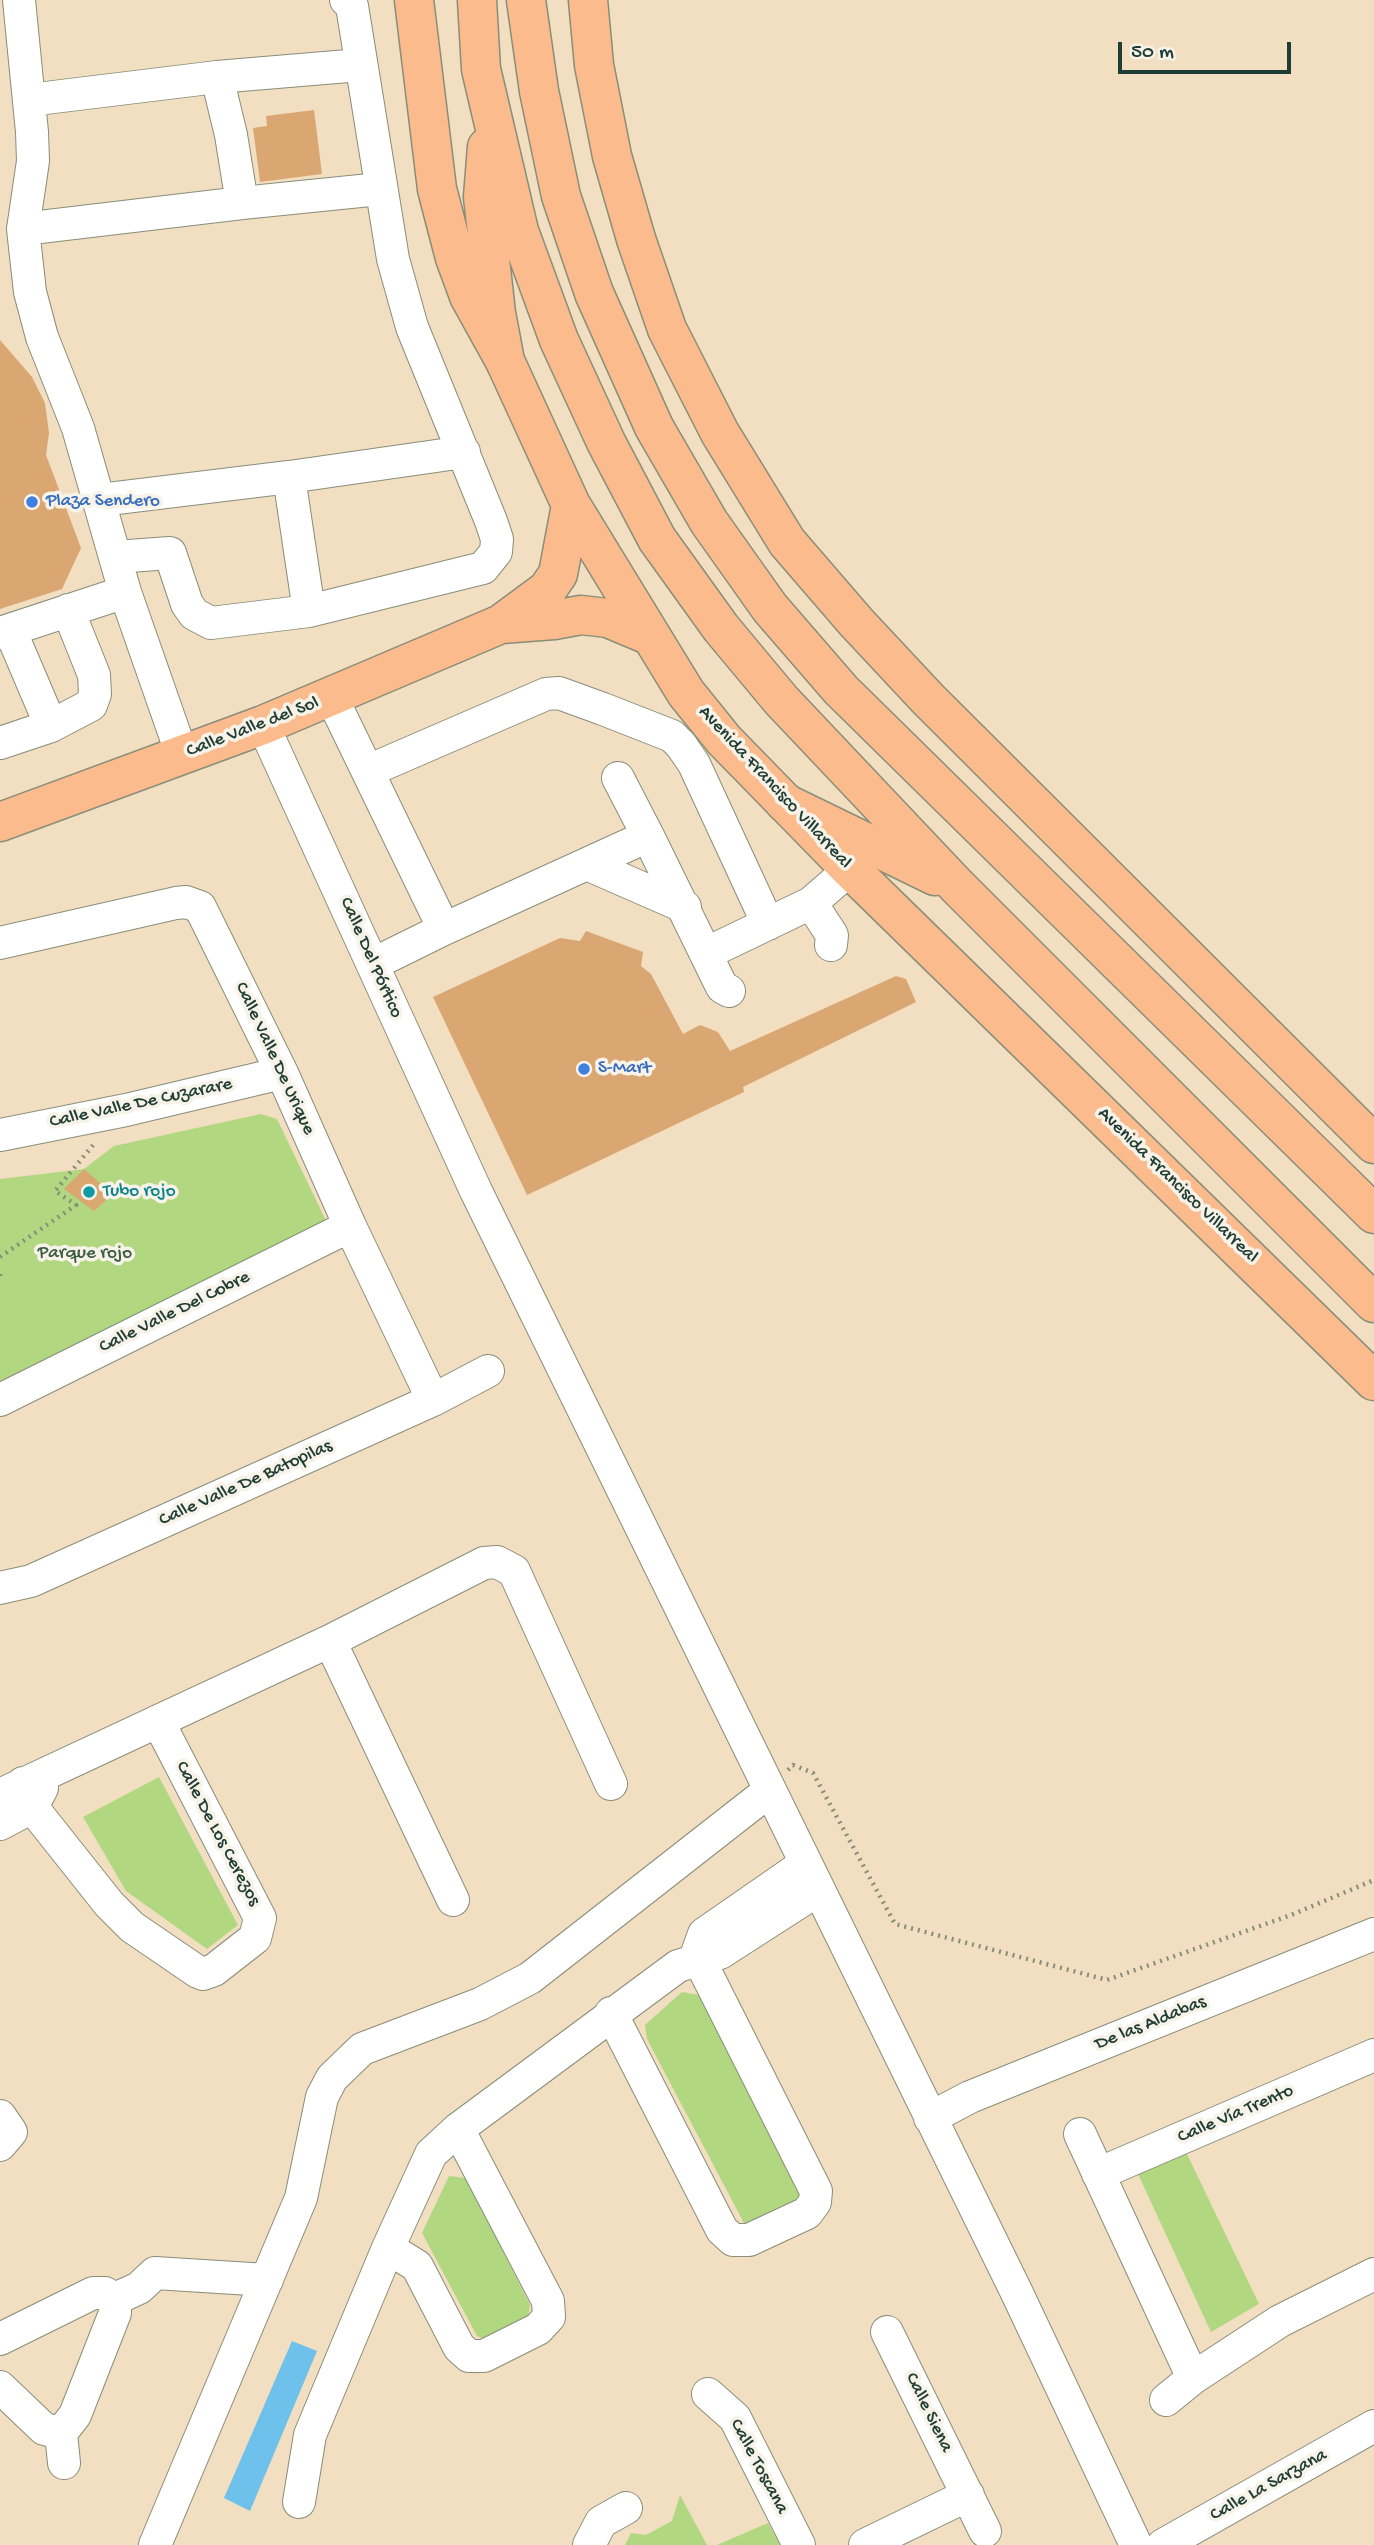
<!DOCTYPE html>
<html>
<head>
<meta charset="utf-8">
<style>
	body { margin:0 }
	#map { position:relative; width:1374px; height:2545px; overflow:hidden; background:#f2dec0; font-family:"Gochi Hand",sans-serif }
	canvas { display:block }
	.scale { position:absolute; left:1118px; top:42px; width:173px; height:32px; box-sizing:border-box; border:4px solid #1f3d34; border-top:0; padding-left:9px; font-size:21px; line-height:24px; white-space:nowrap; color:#1f3d34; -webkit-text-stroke:5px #f7f3e8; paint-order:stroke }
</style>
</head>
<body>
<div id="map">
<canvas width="1374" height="2545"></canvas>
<div class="scale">50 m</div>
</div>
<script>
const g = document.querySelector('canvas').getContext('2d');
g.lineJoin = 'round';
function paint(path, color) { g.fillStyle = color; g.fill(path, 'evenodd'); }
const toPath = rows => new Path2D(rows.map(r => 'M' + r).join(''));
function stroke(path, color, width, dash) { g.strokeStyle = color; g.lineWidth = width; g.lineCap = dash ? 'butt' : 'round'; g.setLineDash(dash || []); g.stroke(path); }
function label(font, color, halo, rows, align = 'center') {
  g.font = font + ' "Gochi Hand",sans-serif'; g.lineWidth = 7; g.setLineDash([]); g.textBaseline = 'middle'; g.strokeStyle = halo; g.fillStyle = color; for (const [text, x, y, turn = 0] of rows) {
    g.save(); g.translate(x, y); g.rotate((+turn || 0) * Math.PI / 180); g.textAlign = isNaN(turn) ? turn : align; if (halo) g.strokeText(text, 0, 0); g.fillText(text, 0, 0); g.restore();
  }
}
paint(toPath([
	[261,1114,277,1119,329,1227,0,1388,0,1179,84,1169,114,1146],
	[159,1777,238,1925,207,1949,126,1891,83,1817],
	[682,1992,699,1995,800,2194,795,2204,757,2224,744,2223,647,2039,645,2025],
	[1186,2152,1259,2304,1211,2332,1138,2174],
	[449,2176,466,2178,530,2305,527,2323,488,2341,477,2336,422,2233],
	[680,2495,707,2545,625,2545,631,2533,646,2535,672,2521],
	[768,2523,780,2545,717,2545]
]), '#b1d881');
paint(toPath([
	[292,2341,317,2351,250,2511,224,2498]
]), '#6ec1ea');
paint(toPath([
	[314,110,322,174,260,182,253,128,267,126,266,116],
	[0,340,32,377,45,403,49,433,46,455,81,548,62,589,0,609],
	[586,931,643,952,641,966,651,974,683,1034,700,1025,718,1032,730,1051,896,976,906,979,916,1002,743,1087,744,1092,527,1195,433,997,560,938,580,941],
	[84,1169,113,1194,94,1211,64,1189]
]), '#daa773');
const minor = toPath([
	[19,0,32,132,33,161,23,229,30,292,42,337,78,428,125,592,182,755],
	[217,77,231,135,242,203,380,189],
	[29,100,217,77,360,65],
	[23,229,242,203],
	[100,500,289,477],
	[115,557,170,553,187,604,194,614,211,623,309,611,483,568,496,552,497,539,491,521,412,327,393,259,352,6,346,0],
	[309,611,289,477,464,452],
	[10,630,51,726],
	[0,633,125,592],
	[332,698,444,929,648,836,618,778],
	[263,725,476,1191,1016,2291,1136,2545],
	[0,743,51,726,91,705,95,694,94,675,68,610],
	[368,771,546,694,559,693,603,709,672,736,681,745,694,764,768,924],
	[648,836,722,987,729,991],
	[589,865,685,907],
	[811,903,832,935,831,945],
	[0,943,176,903,186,902,200,907,282,1073,350,1226,433,1400],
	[707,953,811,903,850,869],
	[373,964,444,929],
	[0,1135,126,1110,282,1073],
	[0,1400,350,1226],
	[0,1588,31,1581,433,1400,488,1371],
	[330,1641,453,1900],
	[23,1783,32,1807,109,1904,132,1927,198,1972,203,1974,214,1970,255,1938,260,1918,158,1721],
	[0,1795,330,1641,484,1563,497,1562,514,1571,611,1784],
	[0,1824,32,1807,42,1788],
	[695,1959,704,1934,805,1864],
	[611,2013,722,2230,733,2240,749,2240,807,2213,815,2202,816,2191,704,1969,695,1959],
	[0,2116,11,2132,0,2145],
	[930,2118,970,2097,1374,1934],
	[1080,2134,1193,2378],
	[1098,2174,1374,2055],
	[388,2248,417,2266,459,2347,469,2356,484,2356,538,2329,549,2317,548,2301,458,2129],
	[115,2299,139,2288,155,2273,267,2280],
	[887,2332,985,2531],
	[0,2339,93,2293,105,2293,115,2299],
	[0,2387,44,2429,61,2433],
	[708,2394,735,2418,799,2545],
	[1166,2400,1193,2378,1280,2321,1374,2274],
	[61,2433,75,2415,115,2313,115,2299],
	[61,2433,64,2463],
	[299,2502,310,2435,388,2248,431,2154,458,2129,678,1966,720,1953,818,1890],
	[155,2545,301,2198,322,2097,332,2078,362,2049,480,2004,530,1978,769,1791],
	[589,2545,601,2522,626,2508],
	[865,2545,968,2495],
	[1163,2545,1374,2426]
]);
const major = toPath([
	[414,0,437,189,455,258,469,296,505,361,571,505,686,693,724,740,850,869,1374,1381],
	[588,0,594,65,612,156,636,239,667,329,720,433,787,542,856,622,928,699,1374,1144],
	[501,624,554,620,581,615,608,618,651,636],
	[0,822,263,725,501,624,547,590,558,574,571,505]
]);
const highway = toPath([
	[477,0,481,69,519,231,559,340,606,442,657,539,721,628,781,700,957,886,1374,1303],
	[526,0,539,91,561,196,594,293,654,427,709,522,770,608,841,690,1374,1214],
	[487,147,483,197,496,313,505,361],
	[785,803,935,876]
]);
stroke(minor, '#888e7a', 34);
stroke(major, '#888e7a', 41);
stroke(highway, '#888e7a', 41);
stroke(toPath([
	[0,1257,76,1205,55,1191,94,1144],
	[0,1274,0,1279],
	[788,1770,793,1765,813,1773,895,1924,1107,1980,1291,1915,1374,1880]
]), '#888e7a', 4.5, [2, 5]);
stroke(minor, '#fff', 32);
stroke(major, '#fbbb8c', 38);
stroke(highway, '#fbbb8c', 38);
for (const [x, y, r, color] of [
	[32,502,7,"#3f7fe0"],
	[584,1069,7,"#3f7fe0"],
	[89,1192,7,"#0f9aa8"]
]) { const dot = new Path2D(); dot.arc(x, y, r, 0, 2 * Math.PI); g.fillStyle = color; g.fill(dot); stroke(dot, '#f7f3e8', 2.5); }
label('19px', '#366cbe', '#f7f3e8', [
	["Plaza Sendero",46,502],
	["S-Mart",598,1069]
], 'left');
label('19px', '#1f3d34', '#f7f3e8', [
	["Calle Valle del Sol",253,728,-21],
	["Avenida Francisco Villarreal",774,788,47],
	["Calle Del Pórtico",370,958,66],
	["Calle Valle De Urique",274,1059,65],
	["Calle Valle De Cuzarare",141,1104,-12],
	["Avenida Francisco Villarreal",1177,1186,44],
	["Calle Valle Del Cobre",175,1313,-26],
	["Calle Valle De Batopilas",246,1484,-24],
	["Calle De Los Cerezos",217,1834,62],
	["De las Aldabas",1151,2024,-22],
	["Calle Vía Trento",1236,2115,-23],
	["Calle Siena",928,2413,64],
	["Calle Toscana",758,2467,62],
	["Calle La Sarzana",1269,2486,-29]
]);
label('19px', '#0d838f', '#f7f3e8', [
	["Tubo rojo",103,1192]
], 'left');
label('19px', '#3c5c43', '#f7f3e8', [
	["Parque rojo",85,1254]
]);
</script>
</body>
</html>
